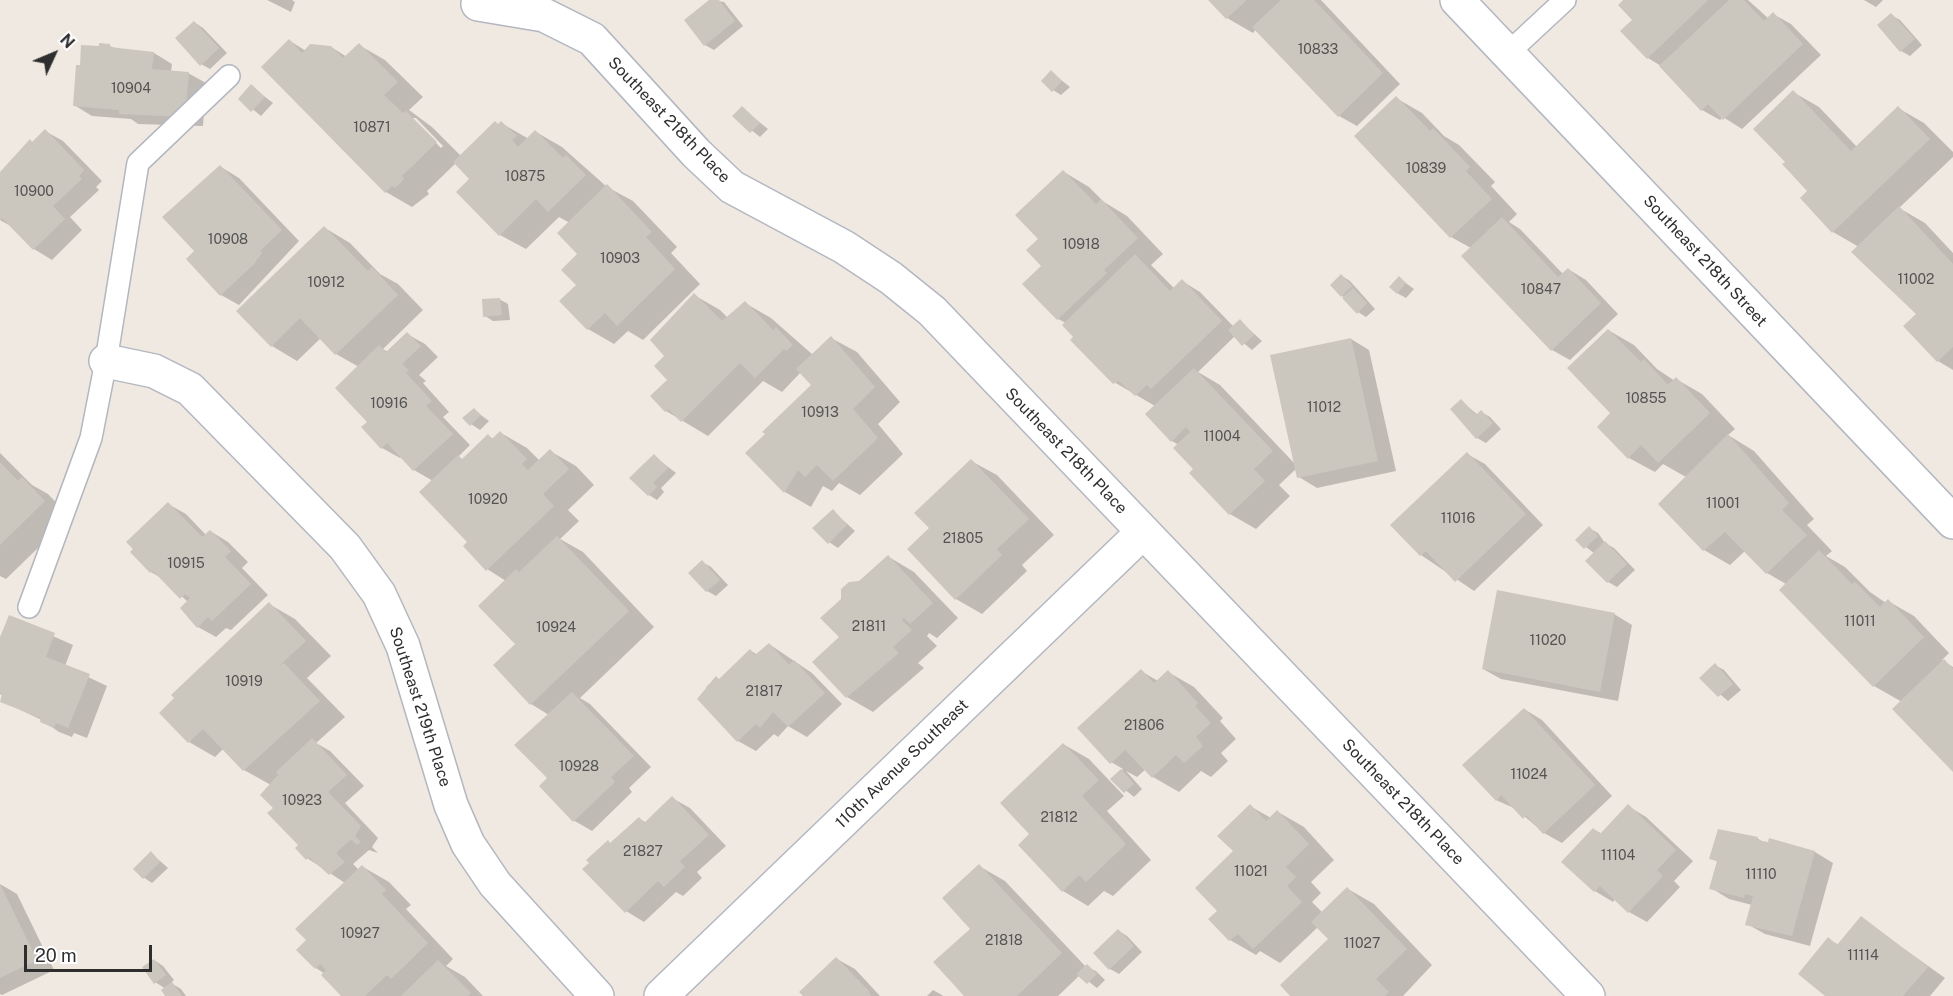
<!DOCTYPE html>
<html>
<head>
<meta charset="utf-8">
<style>
	body { margin:0 }
	#map { position:relative; width:1953px; height:996px; overflow:hidden; background:#efe9e1; font-family:"Public Sans",sans-serif }
	canvas { display:block }
	.north { position:absolute; left:24px; top:24px; width:60px; height:60px; -webkit-text-stroke:4px #fff; paint-order:stroke; rotate:46deg; font-size:16px; font-weight:700; line-height:24px; text-align:center; color:#2e2e2e }
	.north::after { content:''; display:block; margin:auto; width:21px; height:27px; background:#2e2e2e; clip-path:polygon(50% 0,100% 100%,50% 72%,0 100%) }
	.scale { position:absolute; left:24px; top:945px; width:128px; height:27px; box-sizing:border-box; border:3px solid #2e2e2e; border-top:0; padding-left:8px; font-size:18px; line-height:21px; white-space:nowrap; color:#2e2e2e; -webkit-text-stroke:4px #fff; paint-order:stroke }
</style>
</head>
<body>
<div id="map">
<canvas width="1953" height="996"></canvas>
<div class="north">N</div>
<div class="scale">20 m</div>
</div>
<script>
const g = document.querySelector('canvas').getContext('2d');
g.lineJoin = 'round';
function paint(path, color) { g.fillStyle = color; g.fill(path, 'evenodd'); }
const toPath = rows => new Path2D(rows.map(r => 'M' + r).join(''));
function stroke(path, color, width, dash) { g.strokeStyle = color; g.lineWidth = width; g.lineCap = dash ? 'butt' : 'round'; g.setLineDash(dash || []); g.stroke(path); }
function label(font, color, halo, rows, align = 'center') {
  g.font = font + ' "Public Sans",sans-serif'; g.lineWidth = 6; g.setLineDash([]); g.textBaseline = 'middle'; g.strokeStyle = halo; g.fillStyle = color; for (const [text, x, y, turn = 0] of rows) {
    g.save(); g.translate(x, y); g.rotate((+turn || 0) * Math.PI / 180); g.textAlign = isNaN(turn) ? turn : align; if (halo) g.strokeText(text, 0, 0); g.fillText(text, 0, 0); g.restore();
  }
}
paint(toPath([
	[267,0,292,0,295,2,291,12],
	[711,0,724,2,743,26,714,50,705,45,686,20],
	[1211,0,1321,0,1400,84,1357,126,1339,116,1256,29,1253,33,1227,18],
	[1625,0,1748,0,1768,18,1773,14,1791,24,1821,55,1742,129,1723,117,1720,120,1702,110,1661,66,1648,58],
	[1864,0,1883,0,1876,7],
	[1891,15,1900,20,1922,45,1910,56,1901,51],
	[194,22,203,28,227,53,210,69,201,64],
	[290,41,306,51,331,47,347,57,359,45,385,60,423,97,409,110,432,127,461,156,501,123,529,139,536,132,562,147,607,187,633,201,677,247,671,253,700,284,643,340,628,331,614,344,588,329,561,301,578,285,579,254,570,223,559,217,526,249,500,235,471,179,456,163,427,191,429,194,412,207,386,192],
	[411,118,416,118,443,146,441,148],
	[110,46,116,49,154,53,172,64,171,72,188,73,206,83,203,126,138,124,131,119,92,116,74,105,81,67,101,48],
	[1051,72,1070,87,1061,95,1053,90],
	[251,86,273,103,261,116,240,99],
	[1793,92,1819,107,1857,147,1898,108,1924,123,1953,152,1953,157,1899,208,1925,223,1953,253,1953,370,1938,361,1918,314,1859,247,1833,232,1809,191,1787,162],
	[1396,98,1422,113,1444,136,1459,145,1495,182,1491,186,1517,214,1509,222,1520,229,1563,274,1568,269,1586,280,1618,314,1570,360,1552,350,1471,248,1451,237],
	[742,108,768,129,760,137,734,116],
	[45,131,63,141,102,181,96,187,99,190,70,217,82,230,52,260,34,249,14,228,0,220,0,174],
	[221,167,239,178,299,241,239,305,221,295,197,251],
	[1064,172,1089,187,1104,202,1127,216,1163,254,1151,265,1175,289,1182,281,1200,292,1234,327,1240,321,1262,341,1252,350,1235,336,1198,372,1220,385,1296,465,1351,339,1369,350,1396,471,1317,488,1299,477,1297,468,1279,485,1290,496,1256,529,1230,514,1179,445,1172,441,1155,406,1114,382,1066,323,1058,319,1043,266,1040,239],
	[325,228,350,243,380,274,398,284,423,310,383,349,388,352,407,334,425,344,438,357,419,375,426,381,423,383,449,412,443,417,470,445,458,457,463,460,488,436,494,439,501,433,527,448,540,461,550,451,576,466,594,485,568,510,579,521,560,539,583,552,654,627,580,698,590,704,651,767,629,788,632,792,592,831,573,820,549,778,549,715,531,704,495,666,518,644,506,581,487,569,433,481,414,470,402,456,400,458,382,448,369,422,359,367,336,354,321,338,297,361,272,346],
	[1342,276,1350,281,1375,309,1366,317,1358,312,1332,285],
	[1399,278,1414,289,1406,298,1397,293],
	[694,295,720,310,728,318,745,303,771,318,813,355,831,338,857,352,900,402,878,424,903,454,860,495,839,483,832,491,823,486,811,507,785,492,747,453,813,385,801,372,782,392,763,381,708,436,666,411,669,380,666,356],
	[499,299,508,304,510,320,493,321,485,316],
	[1608,330,1634,345,1657,369,1675,381,1676,379,1702,394,1735,429,1728,435,1754,451,1814,519,1807,525,1832,551,1826,556,1845,567,1870,592,1886,603,1888,601,1914,616,1949,653,1942,660,1953,667,1953,770,1902,702,1874,686,1781,590,1786,584,1767,573,1745,551,1730,565,1704,550,1660,504,1686,477,1663,464,1655,472,1629,458,1613,413],
	[1461,401,1478,415,1481,412,1490,417,1501,429,1486,443,1477,438],
	[474,410,489,421,480,430,471,424],
	[0,453,32,485,48,494,70,517,6,579,0,576],
	[1467,454,1485,464,1543,525,1474,591,1421,555],
	[654,456,676,473,661,488,664,492,657,500,649,495],
	[971,461,997,475,1054,535,1022,565,1027,571,982,614,956,599,931,528],
	[168,504,186,514,206,535,210,531,228,542,248,562,242,568,268,595,231,630,226,628,216,637,198,627,182,608,188,602,163,579,151,572],
	[833,511,855,531,838,548,829,542],
	[1589,528,1598,533,1605,543,1614,548,1635,570,1617,587,1608,582,1595,554,1577,540],
	[889,557,914,572,958,618,937,638,929,633,927,636,937,646,918,663,924,668,873,712,847,697,814,662,841,637],
	[702,562,711,567,728,585,716,596,707,591,691,573],
	[269,604,295,619,331,656,307,678,345,717,316,743,330,751,364,786,345,803,378,838,372,847,378,853,369,850,353,864,359,870,363,867,389,882,411,905,406,909,453,959,446,966,465,977,483,996,343,996,325,974,316,968,298,950,309,940,345,883,307,858,275,808,271,785,244,770,224,748,215,757,189,742],
	[1614,614,1632,625,1618,701,1501,679,1483,669],
	[10,617,73,645,65,666,107,686,87,738,74,733,72,737,59,732,42,720,1,701,3,696,0,694,0,641],
	[769,644,812,673,842,704,807,737,788,726,778,737,774,734,756,751,738,741,706,687,716,678,720,680,751,651,758,655],
	[1715,665,1724,670,1741,690,1728,701,1701,678],
	[1141,671,1158,681,1168,672,1194,687,1223,718,1220,721,1236,739,1221,753,1228,761,1211,777,1201,771,1179,792,1153,777,1146,769,1137,777,1126,771,1142,789,1134,797,1112,779,1123,769,1111,762],
	[1524,709,1542,720,1612,796,1562,843,1544,833,1516,809,1496,800],
	[1063,744,1089,759,1124,796,1107,811,1151,860,1113,896,1104,891,1088,906,1063,891,1032,834],
	[672,798,690,808,726,846,697,872,702,878,683,896,676,892,644,922,626,911,611,844,639,818,646,823],
	[1250,806,1271,818,1278,812,1304,827,1334,860,1311,882,1321,893,1312,902,1323,913,1348,889,1374,904,1432,965,1403,996,1292,996,1330,939,1318,927,1280,963,1260,951,1256,955,1230,940,1219,911],
	[1628,806,1646,817,1693,861,1674,881,1680,887,1647,922,1629,912,1615,899,1613,902,1595,891,1593,829,1602,834],
	[1757,838,1766,844,1769,844,1770,840,1815,852,1833,863,1810,946,1765,934,1747,924,1752,905,1729,899,1711,888,1718,862,1711,858],
	[151,853,168,868,152,883,143,877],
	[979,866,1005,881,1086,967,1096,971,1105,980,1097,988,1080,975,1058,996,966,996],
	[0,884,17,894,54,970,2,995,0,994],
	[1861,918,1945,978,1930,996,1828,996,1828,939,1839,945],
	[1119,931,1127,936,1142,952,1119,974,1110,969],
	[837,959,855,969,880,996,805,996],
	[154,960,163,966,174,980,171,983,181,989,186,996,167,996,166,989,155,982],
	[933,990,942,995,943,996,927,996]
]), '#0003');
paint(toPath([
	[709,0,719,0,735,21,704,46,684,20],
	[1208,0,1247,0,1226,19],
	[1281,0,1314,0,1383,73,1338,117,1252,27],
	[1623,0,1708,0,1647,59,1620,31,1632,20,1618,5],
	[1729,0,1744,0,1764,21,1773,12,1803,44,1723,120,1708,104,1701,111,1659,66],
	[1891,13,1915,39,1900,52,1877,25],
	[194,21,219,48,200,66,175,38],
	[289,39,302,53,310,44,331,46,343,58,359,43,398,82,384,95,403,113,406,111,437,142,402,176,404,179,395,188,392,186,385,193,261,67],
	[99,43,110,44,110,47,154,52,152,69,189,72,185,117,119,114,119,110,73,106,76,65,80,65,81,45,99,46],
	[1051,70,1062,81,1052,92,1041,81],
	[251,84,265,97,251,112,238,99],
	[1793,90,1851,151,1898,106,1930,139,1832,233,1800,198,1807,191,1782,164,1785,162,1753,129],
	[1396,96,1430,131,1433,128,1470,167,1466,171,1492,199,1450,238,1354,136],
	[742,106,760,123,750,133,732,116],
	[495,121,498,124,501,121,517,136,512,140,518,147,535,130,563,158,566,155,586,175,548,212,536,199,499,236,456,192,469,179,453,162],
	[45,129,84,170,79,176,82,179,53,206,65,219,33,250,2,218,0,220,0,172,30,139,32,142],
	[220,165,282,230,260,251,262,253,254,264,220,296,186,259,194,251,162,217],
	[1063,170,1096,204,1101,199,1138,238,1104,270,1107,273,1057,320,1022,284,1041,266,1026,250,1038,239,1015,215],
	[607,184,652,232,646,237,675,269,617,326,605,313,587,330,559,301,576,285,561,270,577,254,557,233],
	[1899,206,1953,264,1953,347,1937,362,1903,326,1916,314,1851,252],
	[1502,217,1558,277,1568,268,1601,303,1551,351,1461,256],
	[324,226,368,271,372,267,398,295,335,355,300,318,271,347,236,311],
	[1135,254,1170,291,1182,279,1222,321,1151,389,1147,385,1135,396,1119,381,1113,384,1070,340,1073,337,1062,325],
	[1341,274,1352,286,1341,297,1330,285],
	[1399,276,1406,283,1397,294,1389,287],
	[1353,288,1367,303,1357,314,1342,298],
	[694,293,722,321,745,301,773,330,776,327,793,345,786,351,784,349,755,378,740,363,681,422,668,409,665,412,650,396,667,380,654,366,664,356,650,340],
	[500,298,502,315,483,317,482,299],
	[1240,319,1254,335,1242,346,1228,330],
	[1608,329,1641,362,1644,359,1668,385,1676,377,1710,413,1658,463,1641,445,1628,459,1597,427,1610,413,1567,368],
	[407,332,421,346,402,364,409,370,406,373,432,401,426,406,453,434,413,471,387,443,381,449,361,427,367,422,335,388,379,345,386,352],
	[831,336,875,387,853,409,878,438,833,481,817,465,805,477,798,470,784,493,745,453,765,434,762,432,811,385,796,369],
	[1351,338,1378,461,1297,478,1270,355],
	[1194,368,1273,451,1254,469,1265,481,1229,515,1189,473,1193,469,1173,448,1190,432,1186,427,1171,442,1145,414],
	[1461,399,1476,415,1481,410,1493,423,1476,439,1450,409],
	[474,408,481,415,470,426,462,418],
	[500,431,527,459,522,464,528,470,550,449,569,469,543,494,554,506,486,571,463,546,467,542,419,492,458,455,462,459,488,434,492,439],
	[1728,434,1789,503,1782,510,1807,535,1766,574,1725,532,1703,551,1658,504],
	[1467,452,1526,514,1455,582,1426,551,1420,556,1390,525],
	[654,454,668,468,653,483,657,487,648,496,629,478],
	[971,459,1029,519,997,549,1002,555,955,600,907,549,929,528,914,513],
	[0,462,18,481,22,477,45,501,0,545],
	[168,502,202,537,210,530,231,551,225,557,251,584,212,621,208,617,197,628,180,608,190,598,185,594,180,599,153,571,150,573,130,552,133,549,126,542],
	[833,509,847,525,828,544,812,528],
	[1589,526,1598,536,1584,549,1575,540],
	[557,536,629,611,530,705,493,665,515,644,478,606,516,569,519,572],
	[1605,541,1627,564,1607,583,1585,561],
	[1819,550,1852,584,1855,582,1880,607,1888,599,1924,637,1873,687,1779,590],
	[888,555,933,603,910,624,904,618,902,620,912,630,893,647,899,653,846,698,812,662,839,637,820,618,841,599,841,589,849,582,859,581],
	[702,560,720,580,706,592,688,573],
	[1497,590,1615,613,1600,692,1482,669],
	[269,602,306,641,278,667,284,663,320,701,243,771,203,729,188,743,159,713,174,698,171,695],
	[9,615,55,633,46,657,90,674,68,728,56,723,54,728,40,722,41,718,0,702,2,694,0,693,0,637],
	[769,643,789,665,794,660,825,693,788,727,773,712,760,728,756,724,737,742,697,699,716,676,719,679,750,649,755,655],
	[1944,659,1953,669,1953,772,1892,709],
	[1715,663,1733,684,1718,697,1699,678],
	[1141,669,1154,683,1168,670,1198,703,1195,706,1211,723,1196,737,1203,746,1184,763,1176,755,1152,778,1125,750,1110,764,1077,728],
	[572,692,634,756,611,777,615,782,573,822,539,786,547,778,514,745],
	[1524,708,1595,785,1543,834,1526,815,1523,819,1501,795,1496,801,1462,765],
	[312,738,347,775,328,792,361,826,355,836,361,842,357,845,351,839,336,853,345,862,329,875,309,857,306,860,295,848,298,845,267,813,273,808,260,795,278,775,276,772],
	[1063,743,1099,780,1082,796,1126,844,1086,882,1079,875,1062,892,1018,845,1029,834,1000,803],
	[1121,769,1134,784,1124,793,1110,779],
	[672,796,709,835,680,861,685,867,664,887,658,881,625,913,582,869,589,863,586,860,608,840,610,843,639,817,644,823],
	[1250,804,1266,821,1277,810,1309,844,1286,867,1296,877,1287,886,1302,902,1253,949,1238,934,1229,941,1208,919,1217,911,1195,888,1233,851,1217,836],
	[1628,804,1676,850,1657,870,1663,876,1628,913,1600,886,1594,892,1561,862,1593,828,1600,834],
	[1718,829,1758,837,1757,840,1768,842,1769,838,1815,851,1792,936,1745,925,1753,896,1745,894,1744,898,1709,889,1717,861,1709,859],
	[151,851,160,862,143,879,133,869],
	[979,864,1062,953,1017,996,964,996,933,962,970,929,942,898],
	[362,865,386,890,382,894,428,943,391,979,387,975,365,996,341,996,321,975,326,970,320,964,315,969,296,950,306,940,295,929],
	[0,884,37,960,0,978],
	[1347,887,1407,949,1376,979,1389,992,1385,996,1290,996,1280,985,1328,939,1311,922],
	[1861,916,1928,967,1903,996,1825,996,1798,974,1828,937,1837,945],
	[1118,929,1134,946,1109,970,1093,953],
	[836,957,868,990,871,996,803,996,799,992],
	[154,959,166,975,154,984,142,967],
	[438,960,471,993,468,996,401,996],
	[1087,964,1097,974,1087,984,1076,974],
	[172,982,182,996,165,996,161,990]
]), '#cbc7bf');
const service = toPath([
	[1508,53,1565,0],
	[29,607,91,438,106,361,138,163,229,76]
]);
const minor = toPath([
	[1457,0,1953,522],
	[478,4,544,15,592,39,696,153,732,187,844,247,891,278,932,311,1588,996],
	[106,361,154,371,190,389,345,547,379,594,403,646,451,805,468,844,495,884,597,996],
	[661,996,1143,532]
]);
stroke(service, '#b4b7c1', 24);
stroke(minor, '#b4b7c1', 36);
stroke(service, '#fff', 21);
stroke(minor, '#fff', 33);
label('14px', '#555452', null, [
	["10833",1318,50],
	["10904",131,89],
	["10871",372,128],
	["10839",1426,169],
	["10875",525,177],
	["10900",34,192],
	["10908",228,240],
	["10918",1081,245],
	["10903",620,259],
	["11002",1916,280],
	["10912",326,283],
	["10847",1541,290],
	["10855",1646,399],
	["10916",389,404],
	["11012",1324,408],
	["10913",820,413],
	["11004",1222,437],
	["10920",488,500],
	["11001",1723,504],
	["11016",1458,519],
	["21805",963,539],
	["10915",186,564],
	["11011",1860,622],
	["21811",869,627],
	["10924",556,628],
	["11020",1548,641],
	["10919",244,682],
	["21817",764,692],
	["21806",1144,726],
	["10928",579,767],
	["11024",1529,775],
	["10923",302,801],
	["21812",1059,818],
	["21827",643,852],
	["11104",1618,856],
	["11021",1251,872],
	["11110",1761,875],
	["10927",360,934],
	["21818",1004,941],
	["11027",1362,944],
	["11114",1863,956]
]);
label('16px', '#2e2e2e', '#fff', [
	["Southeast 218th Place",669,120,46],
	["Southeast 218th Street",1705,261,47],
	["Southeast 218th Place",1066,451,46],
	["Southeast 219th Place",420,707,72],
	["110th Avenue Southeast",902,764,-44],
	["Southeast 218th Place",1403,802,46]
]);
</script>
</body>
</html>
